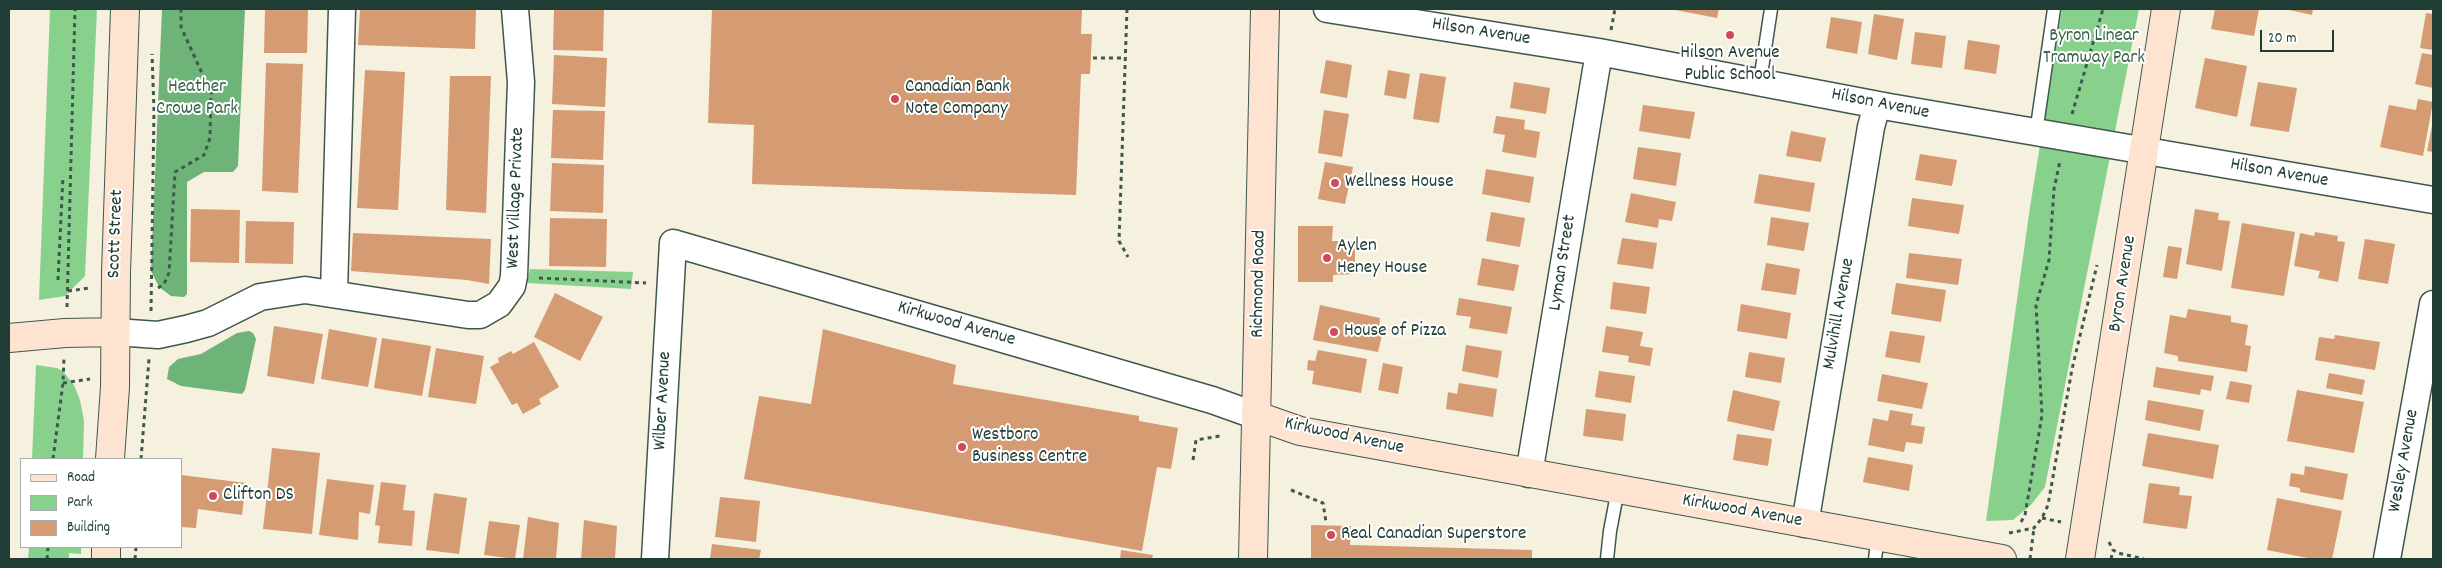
<!DOCTYPE html>
<html>
<head>
<meta charset="utf-8">
<style>
	body { margin:0 }
	#map { position:relative; width:2442px; height:568px; overflow:hidden; background:#f6f0df; font-family:Dekko,sans-serif }
	canvas { display:block }
	.frame { position:absolute; inset:0; border:10px solid #1f3d34; pointer-events:none }
	.legend { position:absolute; left:20px; top:458px; width:162px; height:90px; box-sizing:border-box; background:#fff; border:1px solid #a5b1ae; margin:0; padding:6px 9px; list-style:none; font-size:15px; color:#1f3d34 }
	.legend li { display:flex; align-items:center; gap:10px; height:25px }
	.legend b { width:25px; border:1px solid #a5b1ae }
	.scale { position:absolute; left:2260px; top:30px; width:74px; height:22px; box-sizing:border-box; border:2px solid #1f3d34; border-top:0; padding-left:6px; font-size:15px; line-height:18px; white-space:nowrap; color:#1f3d34; -webkit-text-stroke:4px #fff; paint-order:stroke }
</style>
</head>
<body>
<div id="map">
<canvas width="2442" height="568"></canvas>
<div class="frame"></div>
<ul class="legend">
<li><b style="height:6px;background:#fee3d1"></b>Road</li>
<li><b style="height:14px;background:#88d18d"></b>Park</li>
<li><b style="height:14px;background:#d59b73"></b>Building</li>
</ul>
<div class="scale">20 m</div>
</div>
<script>
const g = document.querySelector('canvas').getContext('2d');
g.lineJoin = 'round';
function paint(path, color) { g.fillStyle = color; g.fill(path, 'evenodd'); }
const toPath = rows => new Path2D(rows.map(r => 'M' + r).join(''));
function stroke(path, color, width, dash) { g.strokeStyle = color; g.lineWidth = width; g.lineCap = dash ? 'butt' : 'round'; g.setLineDash(dash || []); g.stroke(path); }
function label(font, color, halo, rows, align = 'center') {
  g.font = font + ' Dekko,sans-serif'; g.lineWidth = 4; g.setLineDash([]); g.textBaseline = 'middle'; g.strokeStyle = halo; g.fillStyle = color; for (const [text, x, y, turn = 0] of rows) {
    g.save(); g.translate(x, y); g.rotate((+turn || 0) * Math.PI / 180); g.textAlign = isNaN(turn) ? turn : align; if (halo) g.strokeText(text, 0, 0); g.fillText(text, 0, 0); g.restore();
  }
}
paint(toPath([
	[50,9,97,9,85,276,65,296,39,300],
	[2062,9,2139,9,2045,487,2031,505,2013,520,1986,521,2030,207],
	[530,269,633,272,631,289,527,283],
	[36,365,57,368,63,371,74,385,80,400,84,421,83,459,32,459],
	[29,547,81,547,81,554,69,553,69,559,28,559]
]), '#88d18d');
paint(toPath([
	[162,9,245,9,238,166,233,172,204,172,187,182,187,294,184,297,171,296,159,287,151,271],
	[249,331,253,333,256,339,245,390,242,394,181,386,167,379,169,367,178,359,201,354,237,333]
]), '#6eb378');
paint(toPath([
	[265,9,308,9,307,53,264,53],
	[360,9,476,9,475,49,358,45],
	[554,9,604,9,603,51,553,50],
	[712,9,1082,9,1081,34,1092,34,1090,74,1081,74,1076,195,752,184,754,125,708,123],
	[1670,9,1719,9,1717,18],
	[2215,9,2259,9,2254,36,2211,29],
	[2285,9,2313,9,2312,15],
	[2426,13,2433,14,2433,50,2420,48],
	[1874,14,1904,19,1897,60,1868,54],
	[1831,17,1862,22,1857,54,1826,48],
	[1915,32,1946,36,1942,68,1911,64],
	[1968,40,2000,45,1996,74,1964,69],
	[2422,53,2433,55,2433,88,2415,84],
	[554,55,607,58,605,107,552,104],
	[2205,58,2247,66,2237,117,2195,108],
	[1326,60,1352,65,1347,98,1320,93],
	[266,63,303,64,298,193,262,191],
	[365,70,405,72,398,210,357,208],
	[1388,70,1410,74,1406,99,1384,95],
	[1420,73,1446,77,1439,123,1413,119],
	[450,76,491,76,486,213,446,210],
	[1514,82,1550,88,1546,114,1510,108],
	[2258,82,2297,88,2289,132,2250,126],
	[2418,99,2433,102,2423,156,2380,147,2389,105,2416,110],
	[1643,105,1695,112,1690,139,1639,131],
	[553,110,605,111,603,160,551,158],
	[1324,110,1349,114,1342,157,1318,153],
	[1496,116,1525,120,1524,129,1540,132,1536,158,1502,152,1505,135,1493,133],
	[2432,126,2433,126,2433,152,2427,151],
	[1791,131,1826,138,1821,162,1786,156],
	[1638,147,1681,153,1676,186,1633,179],
	[1920,154,1957,160,1952,186,1915,180],
	[1325,162,1353,167,1345,204,1318,199],
	[552,163,604,165,603,213,550,211],
	[1486,169,1534,177,1530,203,1482,194],
	[1759,174,1815,183,1810,212,1754,203],
	[1631,193,1676,202,1672,221,1659,219,1658,228,1625,222],
	[1912,198,1964,205,1959,234,1908,226],
	[191,209,240,210,239,263,190,262],
	[2195,209,2219,213,2218,220,2230,221,2222,271,2186,264],
	[1491,212,1525,218,1520,247,1486,241],
	[1771,217,1809,223,1804,251,1767,245],
	[550,218,607,219,606,267,549,266],
	[246,221,294,222,293,264,245,263],
	[2242,223,2295,232,2284,296,2231,288],
	[1298,226,1333,226,1332,241,1355,241,1355,274,1333,275,1333,282,1298,282],
	[2315,232,2338,236,2337,241,2345,242,2338,282,2318,278,2320,271,2294,266,2300,233,2314,236],
	[353,233,491,239,489,284,467,280,351,271],
	[1622,238,1657,243,1653,269,1617,264],
	[2365,239,2395,244,2388,284,2358,279],
	[2168,246,2182,248,2177,279,2163,277],
	[1909,253,1962,259,1958,285,1906,278],
	[1482,258,1519,265,1514,291,1477,285],
	[1766,263,1800,269,1796,295,1761,290],
	[1613,282,1650,287,1646,314,1610,309],
	[1896,283,1946,290,1941,322,1891,314],
	[555,293,603,317,580,361,534,337],
	[1459,298,1512,307,1507,334,1469,328,1471,317,1456,315],
	[1741,304,1791,313,1787,339,1737,331],
	[1320,305,1380,318,1379,331,1383,331,1378,352,1313,340],
	[2188,309,2231,316,2231,322,2248,325,2245,345,2251,346,2247,372,2178,361,2178,356,2164,353,2170,315,2186,318],
	[274,326,323,334,314,384,267,376],
	[1606,326,1643,332,1640,346,1653,348,1650,366,1628,362,1629,356,1602,352],
	[329,329,377,338,368,387,321,379],
	[823,329,956,365,953,384,1139,416,1139,421,1178,428,1171,469,1157,467,1142,551,744,479,759,396,811,404],
	[1890,331,1925,336,1920,363,1885,357],
	[2335,335,2380,342,2375,370,2315,360,2319,337,2334,339],
	[382,338,431,346,422,396,374,388],
	[534,342,559,387,539,399,541,404,523,414,517,403,512,405,490,367,499,362,498,358,511,351,513,354],
	[1466,345,1502,351,1498,378,1462,371],
	[436,348,484,356,476,404,428,397],
	[1318,350,1367,359,1361,393,1312,384,1314,371,1307,370,1308,360,1315,361],
	[1749,352,1785,358,1781,383,1745,377],
	[1383,363,1403,367,1398,394,1378,390],
	[2156,367,2214,376,2211,391,2201,389,2200,395,2153,387],
	[1599,371,1635,376,1631,403,1595,397],
	[2329,373,2365,380,2362,395,2326,388],
	[1882,374,1928,383,1922,409,1877,401],
	[2230,381,2252,385,2249,403,2226,399],
	[1459,383,1497,389,1493,417,1446,409,1448,392,1457,394],
	[1733,390,1780,401,1774,431,1727,421],
	[2297,390,2364,402,2354,453,2287,441],
	[2148,400,2204,410,2200,431,2145,420],
	[1586,409,1626,414,1623,441,1583,436],
	[1890,410,1913,414,1911,425,1925,427,1922,444,1906,442,1904,452,1868,445,1873,418,1888,421],
	[2148,433,2219,445,2213,479,2142,466],
	[1737,434,1772,439,1768,466,1733,460],
	[272,448,320,453,312,534,263,529],
	[1868,457,1913,465,1909,491,1863,482],
	[2305,466,2348,474,2343,500,2300,492,2300,488,2289,486,2291,473,2304,475],
	[181,475,246,483,242,515,198,509,196,528,181,527],
	[327,479,374,485,370,514,359,512,358,540,319,535],
	[381,482,406,485,403,510,415,511,412,546,378,543,380,526,375,525],
	[2149,483,2180,487,2179,495,2192,496,2187,529,2143,523],
	[434,493,467,498,459,554,426,550],
	[720,497,760,501,756,542,715,537],
	[2277,498,2342,511,2332,559,2313,559,2267,550],
	[528,517,559,523,556,559,523,559],
	[584,520,617,526,615,559,581,559],
	[489,521,520,525,515,559,484,555],
	[1311,525,1351,526,1350,545,1532,550,1532,559,1311,559],
	[712,544,761,550,759,559,710,559],
	[1121,550,1153,555,1152,559,1120,559]
]), '#d59b73');
const lane = toPath([
	[1760,81,1771,9],
	[2036,133,2054,9],
	[1607,559,1610,531,1618,489],
	[1875,559,1878,536]
]);
const street = toPath([
	[1327,9,1599,52,1889,107,2433,200],
	[334,293,342,9],
	[115,332,158,335,186,329,208,323,260,297,305,290,468,315,480,315,499,304,512,286,514,276,521,82,515,9],
	[1529,474,1599,52],
	[1805,524,1871,127,1877,105],
	[655,559,673,243,1212,400,1257,416],
	[2387,559,2433,304]
]);
const secondary = toPath([
	[9,338,65,333,115,332],
	[1257,416,1300,431,2002,559],
	[110,459,115,387,116,272,125,9],
	[106,559,106,547],
	[1253,559,1265,9],
	[2080,559,2166,9]
]);
stroke(lane, '#3f584e', 15);
stroke(street, '#3f584e', 29);
stroke(secondary, '#3f584e', 30);
stroke(toPath([
	[1127,9,1119,241,1128,257],
	[1611,30,1615,9],
	[1093,58,1125,58],
	[2072,114,2103,9],
	[539,278,646,283],
	[58,280,63,176],
	[158,288,164,284,169,273,175,172,204,155,210,138,211,93,181,27,181,9],
	[68,291,90,288],
	[67,307,75,9],
	[151,311,154,110,152,54],
	[63,383,90,379],
	[53,459,63,383,64,358],
	[141,459,149,359],
	[1193,460,1196,440,1220,436],
	[1291,490,1323,503,1326,522],
	[2042,518,2061,522],
	[2021,522,2025,515,2042,415,2036,305,2049,260,2054,189,2060,161],
	[2009,533,2034,528,2042,518,2048,505,2072,369,2097,265],
	[2109,542,2113,550,2118,553,2144,559],
	[47,559,48,547],
	[135,559,136,547],
	[2030,559,2034,528],
	[2111,559,2113,550]
]), '#3f584e', 3, [4, 4]);
stroke(lane, '#fff', 12);
stroke(street, '#fff', 26);
stroke(secondary, '#fee3d1', 28);
for (const [x, y, r, color] of [
	[1730,35,5,"#d1495b"],
	[895,99,5,"#d1495b"],
	[1335,183,5,"#d1495b"],
	[1327,258,5,"#d1495b"],
	[1334,332,5,"#d1495b"],
	[962,447,5,"#d1495b"],
	[213,496,5,"#d1495b"],
	[1331,535,5,"#d1495b"]
]) { const dot = new Path2D(); dot.arc(x, y, r, 0, 2 * Math.PI); g.fillStyle = color; g.fill(dot); stroke(dot, '#fff', 2); }
label('19px', '#1f3d34', '#fff', [
	["Hilson Avenue",1481,33,9],
	["Hilson Avenue",1880,105,11],
	["Hilson Avenue",2279,174,10],
	["West Village Private",517,198,-88],
	["Scott Street",117,234,-88],
	["Lyman Street",1564,263,-81],
	["Richmond Road",1260,284,-89],
	["Byron Avenue",2124,284,-81],
	["Mulvihill Avenue",1840,314,-80],
	["Kirkwood Avenue",956,325,16],
	["Wilber Avenue",664,401,-87],
	["Kirkwood Avenue",1344,437,12],
	["Wesley Avenue",2405,461,-80],
	["Kirkwood Avenue",1742,512,10]
]);
label('19px', '#39624a', '#fff', [
	["Byron Linear",2094,37],
	["Tramway Park",2094,59],
	["Heather",197,88],
	["Crowe Park",197,110]
]);
label('19px', '#1f3d34', '#fff', [
	["Hilson Avenue",1730,54,"center"],
	["Public School",1730,76,"center"],
	["Canadian Bank",905,88],
	["Note Company",905,110],
	["Wellness House",1345,183],
	["Aylen",1337,247],
	["Heney House",1337,269],
	["House of Pizza",1344,332],
	["Westboro",972,436],
	["Business Centre",972,458],
	["Clifton DS",223,496],
	["Real Canadian Superstore",1341,535]
], 'left');
</script>
</body>
</html>
